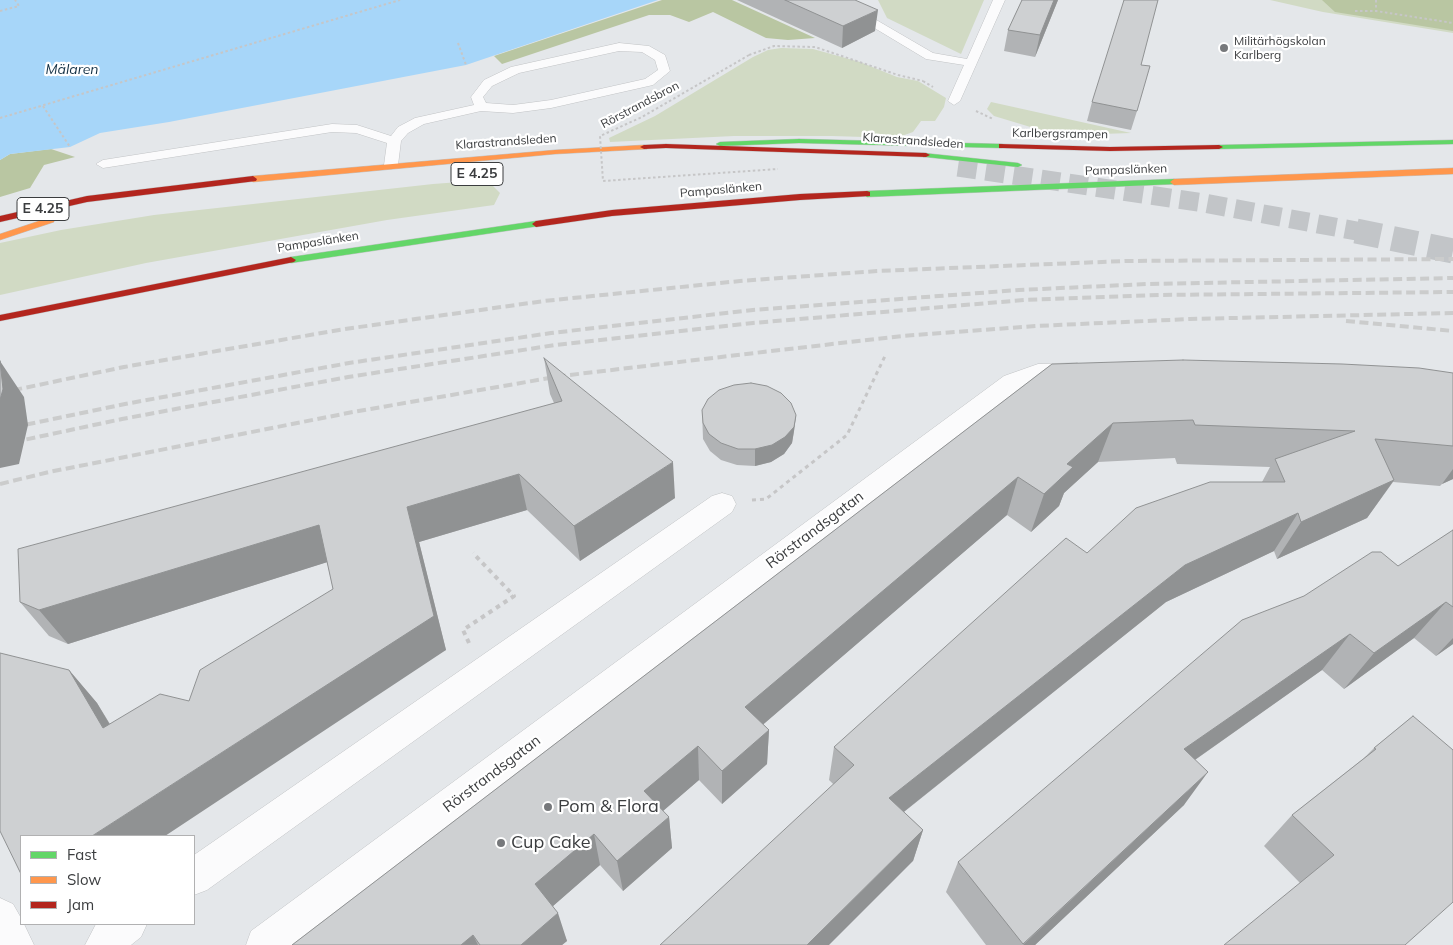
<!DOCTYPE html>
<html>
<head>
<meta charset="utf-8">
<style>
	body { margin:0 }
	#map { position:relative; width:1453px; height:945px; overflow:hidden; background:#e4e7ea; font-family:Mulish,sans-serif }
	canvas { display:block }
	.legend { position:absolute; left:20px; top:835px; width:175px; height:90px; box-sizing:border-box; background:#fff; border:1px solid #b1b1b2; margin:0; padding:6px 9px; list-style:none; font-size:15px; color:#3b3d3f }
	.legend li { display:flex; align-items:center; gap:10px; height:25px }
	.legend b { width:25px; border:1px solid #b1b1b2 }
</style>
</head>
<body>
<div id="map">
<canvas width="1453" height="945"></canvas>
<ul class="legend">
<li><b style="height:6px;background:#63d668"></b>Fast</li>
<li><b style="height:6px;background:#ff974d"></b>Slow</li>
<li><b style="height:6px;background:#b3261e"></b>Jam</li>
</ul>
</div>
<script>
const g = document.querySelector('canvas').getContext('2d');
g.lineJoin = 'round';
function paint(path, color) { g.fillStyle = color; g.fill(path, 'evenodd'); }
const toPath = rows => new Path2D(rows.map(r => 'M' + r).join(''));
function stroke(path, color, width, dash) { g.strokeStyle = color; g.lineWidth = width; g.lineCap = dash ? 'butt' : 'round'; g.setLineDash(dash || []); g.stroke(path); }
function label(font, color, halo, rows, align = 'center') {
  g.font = font + ' Mulish,sans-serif'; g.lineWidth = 4.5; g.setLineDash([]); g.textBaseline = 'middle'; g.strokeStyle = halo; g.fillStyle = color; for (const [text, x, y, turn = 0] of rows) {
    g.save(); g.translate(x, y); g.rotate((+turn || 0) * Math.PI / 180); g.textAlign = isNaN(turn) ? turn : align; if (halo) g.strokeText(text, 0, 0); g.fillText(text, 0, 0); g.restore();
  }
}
paint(toPath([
	[878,0,984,0,961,54,887,18],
	[1270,0,1453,0,1453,33,1323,12],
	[781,48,813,49,860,62,897,77,918,81,946,98,944,107,935,121,921,121,913,132,896,138,832,136,734,136,610,142,609,138,655,116,753,57,768,50],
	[991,102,1131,133,1072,135,1047,132,994,116,987,109],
	[473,181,492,185,500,193,494,205,387,220,146,263,0,295,0,243,61,230,154,215,433,184]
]), '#d1dac4');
paint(toPath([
	[662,0,732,0,815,38,788,40,766,38,713,12,689,22,670,15,649,15,502,64,494,56],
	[1322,0,1453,0,1453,31,1335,12],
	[51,149,75,157,44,165,30,188,0,197,0,160,10,154]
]), '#b9c6a2');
paint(toPath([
	[0,0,658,0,466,65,169,122,100,133,70,147,10,154,0,160]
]), '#a7d6f9');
stroke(toPath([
	[958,167,1204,203,1362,232]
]), '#c2c5c8', 19, [19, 9]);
stroke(toPath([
	[1356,231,1453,251]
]), '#c2c5c8', 25, [25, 12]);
const lane = toPath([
	[828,0,842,0,933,53,967,59,993,0,1005,0,960,101,954,105,948,101,964,65,926,59,828,0],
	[619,43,649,46,665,55,670,71,653,85,551,108,513,113,481,111,424,124,408,133,401,141,398,165,391,169,384,165,387,143,356,133,332,132,103,168,96,164,103,160,332,124,357,125,391,136,398,127,415,118,474,105,471,97,484,80,511,67,619,43],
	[619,51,642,52,655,60,658,70,645,79,551,100,513,105,486,103,483,97,492,86,519,73,619,51]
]);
const street = toPath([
	[1077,363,1086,366,1090,372,1086,378,1077,381,1040,382,1022,388,296,945,246,945,251,931,1004,376,1038,364,1077,363],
	[722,493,732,496,736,504,732,512,207,890,194,895,194,855,712,496,722,493],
	[0,898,13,904,21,918,21,924,24,924,34,945,0,945,0,898],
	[96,924,147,924,141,937,131,945,85,945,96,924]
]);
const fast = toPath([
	[799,139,1002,144,1006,146,1002,148,799,143,720,146,716,144,720,142,799,139],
	[1453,140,1453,144,1219,149,1215,147,1219,145,1453,140],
	[923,153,1018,163,1022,165,1018,167,926,157,923,157,923,153],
	[1174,179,1178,182,1177,184,867,197,863,194,867,191,1174,179],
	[536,221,539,222,539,226,291,263,286,260,291,257,536,221]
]);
const slow = toPath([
	[644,145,648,147,647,149,555,154,253,182,249,179,253,176,555,150,644,145],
	[1453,168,1453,174,1174,185,1170,182,1174,179,1453,168],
	[51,217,54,218,54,222,0,240,0,234,51,217]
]);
const jam = toPath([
	[666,144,926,153,930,155,926,157,666,148,644,149,640,147,644,145,666,144],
	[999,144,1110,147,1219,145,1223,147,1219,149,1110,151,1002,148,999,148,999,144],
	[253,176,257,179,256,181,87,202,0,222,0,216,87,196,253,176],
	[867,191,870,192,870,196,800,200,612,216,536,227,532,224,536,221,612,210,800,194,867,191],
	[291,257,296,260,294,262,0,321,0,315,291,257]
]);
stroke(lane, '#c1c3c5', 1);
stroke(street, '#c1c3c5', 1);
stroke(fast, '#c1c3c5', 1);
stroke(slow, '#c1c3c5', 1);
stroke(jam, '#c1c3c5', 1);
stroke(toPath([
	[1376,0,1376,11],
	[0,11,19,6,15,0],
	[1355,11,1376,11,1453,23],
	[458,43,466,65],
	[749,55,774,46,815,47,898,75,923,81],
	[923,81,933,87],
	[43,106,70,147],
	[976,111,993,119],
	[0,118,400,0]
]), '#c6c6c7', 2, [2.5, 2.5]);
stroke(toPath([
	[752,500,766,499,847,435,886,354]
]), '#c6c6c7', 3, [4, 4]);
stroke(toPath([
	[469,643,463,630,514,596,473,553]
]), '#c6c6c7', 4, [4.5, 4.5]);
paint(lane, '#fbfbfc');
paint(street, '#fbfbfc');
paint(fast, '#63d668');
paint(slow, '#ff974d');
paint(jam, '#b3261e');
stroke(toPath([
	[1346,321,1453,331],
	[0,393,124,367,345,329,544,301,740,281,877,271,1126,261,1453,259],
	[0,430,125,404,349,363,551,333,753,310,1019,290,1148,284,1453,278],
	[0,445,122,419,348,377,555,345,753,323,1024,300,1159,295,1453,292],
	[0,484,49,472,353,412,561,376,763,352,902,336,1036,326,1190,319,1453,313]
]), '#cbcccc', 4, [9, 4.5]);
stroke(toPath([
	[749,55,642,117,600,136,603,181,778,169]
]), '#c6c6c7', 2, [2.5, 2.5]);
paint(toPath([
	[737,0,855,0,875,31,842,48],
	[1022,0,1058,0,1035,57,1004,51,1008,30],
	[1141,65,1137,111,1131,130,1087,121,1092,102],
	[544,358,675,498,580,561,527,510,419,542,446,650,0,831,69,670,97,703,110,724,189,701,333,589,327,562,68,644,49,636,20,602,554,403,550,394],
	[1052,364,1453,373,1453,479,1442,484,1440,486,1393,482,1367,518,1277,559,1274,551,1166,602,904,812,923,830,913,861,829,780,834,747,1087,553,1262,482,1270,467,1177,464,1175,458,1098,462,1064,493,1059,506,1031,532,1007,515,763,724,769,730,767,764,722,804,699,780,663,811,669,817,672,848,623,891,600,865,553,906,567,941,562,945,292,945],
	[702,410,796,415,794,431,792,443,784,454,771,462,755,466,737,465,721,460,710,451,703,439],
	[1453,530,1453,644,1436,656,1414,638,1344,689,1322,670,1195,760,1184,805,1035,945,986,945,946,892,958,862],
	[1413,716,1405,945,1300,883,1264,846,1292,815,1363,759,1374,748]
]), '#b1b3b5');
paint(toPath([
	[1054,0,1058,0,1035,57,1040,35],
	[878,10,875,31,842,48,843,26],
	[0,361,24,397,28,425,19,464,0,468],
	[796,415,794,431,792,443,784,454,771,462,755,466,755,449],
	[1113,423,1098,462,1064,493,1059,506,1031,532,1044,494,1067,464],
	[673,462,675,498,580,561,574,526],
	[1453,469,1453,479,1442,484],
	[519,474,527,510,419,542,446,650,165,836,92,836,434,616,407,507],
	[1018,477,1007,515,744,741,745,707],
	[1394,480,1367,518,1277,559,1301,522],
	[1298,513,1274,551,1166,602,881,830,889,798,1185,565],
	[319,525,334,560,68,644,39,610],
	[1446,602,1414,638,1344,689,1374,653],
	[1350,634,1322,670,1162,783,1184,749],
	[1453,638,1453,644,1436,656],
	[69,670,97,703,131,760,103,728],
	[769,730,767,764,722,804,722,771],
	[698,746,699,780,649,823,644,791],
	[1208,772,1184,805,1035,945,1023,945],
	[669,817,672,848,623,891,617,861],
	[923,830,913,861,829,945,807,945],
	[594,834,600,865,545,913,535,884],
	[558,913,567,941,562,945,521,945],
	[473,935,478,945,461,945]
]), '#909293');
const building = toPath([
	[785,0,855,0,878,10,843,26,785,0],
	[1022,0,1054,0,1040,35,1008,30,1022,0],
	[1124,0,1158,0,1141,65,1150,66,1137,111,1092,102,1124,0],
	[544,358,673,462,574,526,519,474,407,507,434,616,92,836,21,836,21,874,0,831,0,653,69,670,103,728,160,694,189,701,200,670,333,589,319,525,39,610,20,602,18,549,562,401,544,358],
	[1183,360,1342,364,1419,368,1453,373,1453,446,1375,439,1394,480,1301,522,1298,513,1185,565,889,798,923,830,807,945,660,945,854,765,834,747,1066,538,1087,553,1136,508,1210,482,1285,482,1275,459,1355,431,1195,425,1193,420,1113,423,1067,464,1073,467,1044,494,1018,477,745,707,769,730,722,771,698,746,644,791,669,817,617,861,594,834,535,884,558,913,521,945,480,945,473,935,461,945,292,945,1052,364,1183,360],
	[0,361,3,389,0,400,0,361],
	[751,383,767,386,781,393,791,403,796,415,794,427,785,437,772,445,755,449,738,449,721,443,709,434,703,423,702,410,708,399,719,390,734,385,751,383],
	[1453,530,1453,607,1446,602,1374,653,1350,634,1184,749,1208,772,1023,944,958,862,1242,620,1304,596,1372,552,1381,552,1398,566,1453,530],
	[1413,716,1453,750,1453,902,1405,945,1224,945,1334,855,1292,815,1376,749,1374,748,1413,716]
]);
paint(building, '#ced0d2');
stroke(building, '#909293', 1);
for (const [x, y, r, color] of [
	[1224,48,5,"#76787b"],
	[548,807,5,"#76787b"],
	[501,843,5,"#76787b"]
]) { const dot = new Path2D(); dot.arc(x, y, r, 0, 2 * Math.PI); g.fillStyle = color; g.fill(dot); stroke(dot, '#fff', 2); }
label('12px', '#3b3d3f', '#fff', [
	["Militärhögskolan",1234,41],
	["Karlberg",1234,55]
], 'left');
label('12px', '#3b3d3f', '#fff', [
	["Rörstrandsbron",640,105,-28],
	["Karlbergsrampen",1060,134,1],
	["Klarastrandsleden",913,141,4],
	["Klarastrandsleden",506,142,-4],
	["Pampaslänken",1126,170,-2],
	["Pampaslänken",721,190,-5],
	["Pampaslänken",318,242,-9]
]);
label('italic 14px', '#143145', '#fff', [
	["Mälaren",72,70]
]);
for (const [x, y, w] of [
	[477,174,52],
	[43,209,52]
]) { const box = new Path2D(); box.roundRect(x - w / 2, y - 11.5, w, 23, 4); g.fillStyle = '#fff'; g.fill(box); stroke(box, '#3b3d3f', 1); }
label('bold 14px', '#3b3d3f', null, [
	["E 4.25",477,174],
	["E 4.25",43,209]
]);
label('15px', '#3b3d3f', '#fff', [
	["Rörstrandsgatan",815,530,-37],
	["Rörstrandsgatan",492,774,-37]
]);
label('18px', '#3b3d3f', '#fff', [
	["Pom & Flora",558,807],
	["Cup Cake",511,843]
], 'left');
</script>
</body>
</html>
